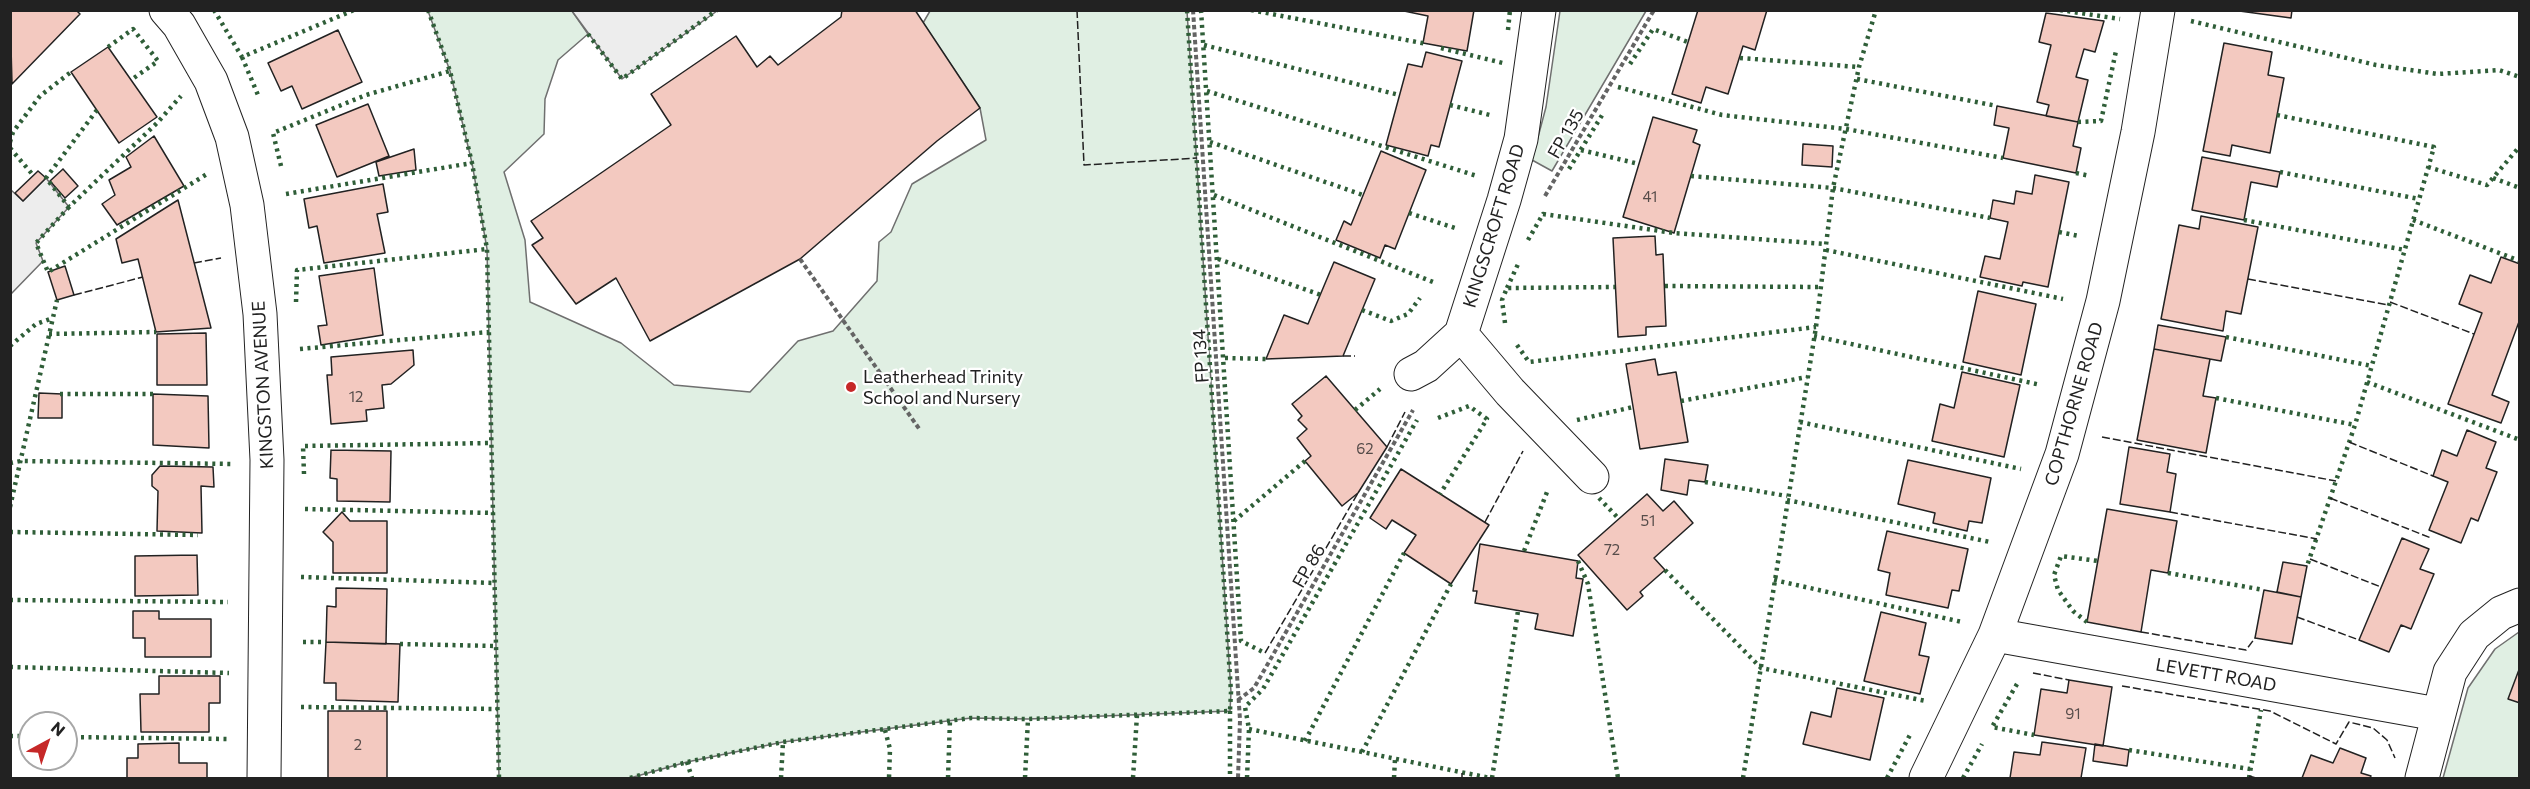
<!DOCTYPE html>
<html>
<head>
<meta charset="utf-8">
<style>
	body { margin:0 }
	#map { position:relative; width:2530px; height:789px; overflow:hidden; background:#fff; font-family:Commissioner,sans-serif }
	canvas { display:block }
	.frame { position:absolute; inset:0; border:12px solid #222; pointer-events:none }
	.north { position:absolute; left:18px; top:711px; width:60px; height:60px; box-sizing:border-box; background:#fff; border:2px solid #a7a7a7; border-radius:50%; rotate:40deg; font-size:16px; font-weight:700; line-height:24px; text-align:center; color:#222 }
	.north::after { content:''; display:block; margin:auto; width:21px; height:27px; background:#c62828; clip-path:polygon(50% 0,100% 100%,50% 72%,0 100%) }
</style>
</head>
<body>
<div id="map">
<canvas width="2530" height="789"></canvas>
<div class="frame"></div>
<div class="north">N</div>
</div>
<script>
const g = document.querySelector('canvas').getContext('2d');
g.lineJoin = 'round';
function paint(path, color) { g.fillStyle = color; g.fill(path, 'evenodd'); }
const toPath = rows => new Path2D(rows.map(r => 'M' + r).join(''));
function stroke(path, color, width, dash) { g.strokeStyle = color; g.lineWidth = width; g.lineCap = dash ? 'butt' : 'round'; g.setLineDash(dash || []); g.stroke(path); }
function label(font, color, halo, rows, align = 'center') {
  g.font = font + ' Commissioner,sans-serif'; g.lineWidth = 4.5; g.setLineDash([]); g.textBaseline = 'middle'; g.strokeStyle = halo; g.fillStyle = color; for (const [text, x, y, turn = 0] of rows) {
    g.save(); g.translate(x, y); g.rotate((+turn || 0) * Math.PI / 180); g.textAlign = isNaN(turn) ? turn : align; if (halo) g.strokeText(text, 0, 0); g.fillText(text, 0, 0); g.restore();
  }
}
const green = toPath([
	[428,11,572,11,588,34,558,60,545,99,544,134,504,172,525,240,530,302,621,343,674,385,750,392,798,341,833,331,877,281,879,242,891,232,912,184,986,140,980,108,923,23,930,11,1187,11,1231,692,1230,711,1028,719,971,718,783,742,687,762,630,778,499,778,487,249,472,163,450,71,428,11],
	[1560,11,1646,11,1552,171,1532,160,1546,107,1560,11],
	[2519,632,2519,778,2443,778,2468,688,2495,649,2519,632]
]);
paint(green, '#e0efe3');
stroke(green, '#6f6f6f', 1.5);
const parking = toPath([
	[572,11,717,11,622,79,572,11],
	[46,178,69,207,36,243,43,261,11,294,11,190,23,201,46,178]
]);
paint(parking, '#ededed');
stroke(parking, '#6f6f6f', 1.5);
const building = toPath([
	[10,10,76,10,80,14,12,84,10,10],
	[842,10,915,10,980,108,937,141,800,259,650,341,616,278,576,304,532,245,543,238,531,221,671,125,651,94,736,36,757,67,770,56,778,65,841,17,842,10],
	[1474,10,1467,51,1423,43,1428,16,1404,11,1474,10],
	[1698,10,1767,10,1755,50,1743,46,1728,94,1706,87,1701,103,1672,94,1698,10],
	[2232,10,2292,10,2291,18,2232,10],
	[2046,13,2104,21,2095,52,2084,49,2076,77,2088,80,2078,122,2046,116,2049,105,2037,102,2051,45,2039,42,2046,13],
	[338,30,362,82,302,109,292,86,281,91,268,63,338,30],
	[2224,43,2272,52,2268,75,2284,78,2270,153,2232,145,2230,156,2203,151,2224,43],
	[108,47,157,117,119,143,71,72,108,47],
	[1426,52,1462,61,1439,147,1431,145,1428,156,1386,145,1408,64,1422,67,1426,52],
	[368,104,389,156,337,177,316,125,368,104],
	[1997,106,2078,122,2073,146,2081,148,2076,173,2003,158,2009,128,1994,125,1997,106],
	[1653,117,1697,130,1693,142,1700,145,1674,233,1623,217,1653,117],
	[154,136,184,186,117,225,102,204,115,195,109,180,131,167,126,157,154,136],
	[1803,144,1833,146,1832,167,1802,165,1803,144],
	[414,149,416,170,379,176,376,162,414,149],
	[1381,151,1426,170,1395,249,1385,245,1380,258,1336,240,1344,221,1351,225,1381,151],
	[2202,157,2280,172,2277,187,2251,182,2244,220,2192,210,2202,157],
	[63,169,78,186,65,198,50,181,63,169],
	[38,171,46,178,23,201,15,193,38,171],
	[2035,175,2069,182,2048,287,2023,282,2022,286,1980,277,1985,256,2000,259,2008,222,1990,218,1993,200,2014,204,2016,191,2032,194,2035,175],
	[383,184,388,212,377,214,385,253,324,263,317,226,309,228,304,199,383,184],
	[178,200,211,328,156,332,138,259,122,263,116,239,178,200],
	[2201,216,2258,227,2241,314,2226,311,2223,331,2161,319,2179,225,2199,229,2201,216],
	[1655,236,1656,255,1663,254,1666,326,1646,327,1646,335,1618,337,1613,238,1655,236],
	[2501,257,2520,264,2520,319,2492,395,2509,402,2501,423,2448,404,2482,313,2459,304,2470,275,2491,283,2501,257],
	[1334,262,1375,279,1343,356,1266,359,1284,315,1308,324,1334,262],
	[65,266,74,295,57,300,48,272,65,266],
	[374,268,383,335,321,345,318,326,327,325,319,276,374,268],
	[1978,291,2036,304,2021,375,1963,362,1978,291],
	[2158,325,2226,337,2221,361,2154,349,2158,325],
	[206,333,207,385,157,385,157,334,206,333],
	[2154,349,2210,359,2203,396,2216,398,2206,453,2137,440,2154,349],
	[413,350,414,365,391,384,382,385,384,408,366,410,367,421,331,424,327,375,332,375,331,357,413,350],
	[1655,359,1658,375,1676,372,1688,442,1640,449,1626,364,1655,359],
	[1962,372,2020,385,2004,457,1932,441,1940,404,1954,408,1962,372],
	[1326,376,1387,447,1358,493,1342,506,1305,461,1311,456,1297,438,1307,429,1298,420,1302,416,1292,404,1326,376],
	[39,393,62,394,62,418,38,418,39,393],
	[153,394,208,396,209,448,153,445,153,394],
	[2467,430,2496,442,2486,468,2497,472,2478,521,2471,518,2461,543,2429,530,2448,482,2433,476,2442,450,2457,456,2467,430],
	[2129,447,2170,454,2167,472,2176,474,2170,512,2120,504,2129,447],
	[331,450,391,451,390,502,337,501,337,479,330,478,331,450],
	[1665,459,1708,465,1705,482,1689,480,1687,495,1661,490,1665,459],
	[1908,460,1991,478,1982,523,1969,521,1967,531,1933,523,1935,513,1898,504,1908,460],
	[160,466,213,467,214,487,201,486,202,533,157,531,158,491,152,486,152,475,160,466],
	[1401,469,1489,525,1451,584,1404,553,1416,535,1392,520,1386,529,1370,518,1401,469],
	[1647,494,1663,511,1674,501,1693,523,1654,558,1665,570,1640,592,1643,596,1627,610,1578,555,1647,494],
	[2107,509,2177,521,2168,573,2151,570,2141,632,2087,622,2107,509],
	[342,512,350,521,387,521,387,573,333,573,333,542,323,532,342,512],
	[1887,531,1968,549,1959,591,1952,590,1948,608,1886,595,1890,573,1878,570,1887,531],
	[2402,538,2429,549,2420,569,2434,574,2411,629,2401,625,2389,652,2359,640,2402,538],
	[1480,544,1578,561,1576,578,1583,579,1573,636,1535,629,1538,614,1475,603,1477,591,1473,591,1480,544],
	[197,555,198,595,135,596,135,556,197,555],
	[2283,562,2307,566,2301,597,2277,592,2283,562],
	[336,588,387,589,386,644,326,642,327,606,336,607,336,588],
	[2264,590,2301,597,2292,644,2255,638,2264,590],
	[133,611,159,611,159,619,211,619,211,657,145,657,145,638,133,638,133,611],
	[1881,612,1926,623,1919,655,1929,657,1920,694,1864,681,1881,612],
	[326,642,400,644,398,702,336,700,336,683,324,683,326,642],
	[2520,667,2520,703,2508,699,2520,667],
	[159,676,220,676,220,703,209,703,209,732,141,732,140,694,159,694,159,676],
	[2069,680,2112,687,2103,746,2034,735,2041,689,2067,693,2069,680],
	[1837,688,1884,698,1870,760,1803,744,1811,712,1831,717,1837,688],
	[328,711,387,711,387,778,328,778,328,711],
	[2042,742,2086,748,2081,778,2010,778,2014,752,2040,755,2042,742],
	[179,743,179,763,207,763,207,778,127,778,127,758,138,758,138,744,179,743],
	[2095,744,2129,750,2127,766,2093,761,2095,744],
	[2340,748,2366,758,2361,773,2371,776,2370,778,2302,778,2311,755,2333,763,2340,748]
]);
paint(building, '#f3c9c0');
stroke(building, '#222', 1.5);
const minor = toPath([
	[166,10,179,25,211,81,232,137,247,205,260,314,267,460,264,778],
	[1461,334,1510,392,1592,477],
	[1411,374,1426,366,1461,334,1504,200,1521,139,1539,10],
	[1995,635,2437,714],
	[1926,778,1995,635,2062,454,2103,301,2138,132,2158,10],
	[2422,778,2450,672,2474,635,2501,613,2520,605]
]);
stroke(minor, '#222', 35);
stroke(toPath([
	[1193,10,1240,720,1238,778],
	[1545,196,1654,10],
	[800,259,920,430],
	[1238,700,1254,688,1413,410]
]), '#646464', 4, [4.5, 3]);
stroke(minor, '#fff', 33);
stroke(toPath([
	[214,10,242,57,354,10],
	[428,10,450,71,472,163,487,249,499,778],
	[1201,10,1241,641,1265,653],
	[1251,10,1427,44],
	[2060,10,2120,19],
	[2191,21,2376,65,2438,74,2499,70,2520,77],
	[1508,30,1510,10],
	[588,34,622,79,717,10],
	[1204,45,1399,95],
	[108,47,133,29,158,61,131,80],
	[1441,48,1503,63],
	[242,57,258,95],
	[1740,58,1859,67],
	[1630,64,1653,29,1688,42],
	[1857,79,1997,106],
	[1618,87,1722,115,1846,129,2003,158],
	[1207,91,1477,176],
	[1450,105,1490,115],
	[97,110,46,178,69,207,157,123,181,96],
	[2277,115,2434,147,2355,425,2307,566],
	[2078,122,2101,121,2116,51],
	[10,142,13,132,40,96,71,72],
	[1210,142,1363,195],
	[10,148,33,175],
	[1581,150,1639,164],
	[281,166,273,133,366,95,450,71],
	[2428,167,2487,185,2520,146],
	[1569,169,1604,112],
	[2280,172,2419,199],
	[2076,173,2090,176],
	[1691,176,1833,188,1990,218],
	[2493,178,2520,188],
	[286,194,472,163],
	[1214,195,1433,282],
	[69,207,36,243,48,272,207,174],
	[1409,213,1458,229],
	[2244,220,2405,250],
	[2413,220,2520,261],
	[2059,232,2079,236],
	[1528,240,1543,214,1674,233,1826,244],
	[1826,250,2063,299],
	[1218,259,1321,295],
	[1665,286,1821,287],
	[1507,288,1519,262],
	[296,302,297,270,487,249],
	[1362,310,1391,321,1408,314,1420,298],
	[1505,323,1502,300,1507,288,1615,287],
	[49,334,156,332],
	[1814,336,2041,385],
	[2226,337,2372,366],
	[1517,345,1529,362,1816,327],
	[10,346,36,324,53,318],
	[300,349,489,332],
	[1225,358,1266,359],
	[2367,382,2520,440],
	[60,394,153,394],
	[2216,398,2355,425],
	[1681,401,1807,377],
	[1355,410,1380,389],
	[1438,418,1469,406,1487,419,1440,494],
	[1577,420,1633,407],
	[1800,422,2021,469],
	[10,463,21,461,233,464],
	[304,474,303,446,492,443],
	[1705,482,1787,496],
	[1599,498,1619,519],
	[1787,500,1990,542],
	[10,507,57,300],
	[305,509,494,513],
	[1234,521,1305,461],
	[10,532,198,535],
	[1524,551,1547,492],
	[1578,561,1588,584,1618,778],
	[1665,570,1761,668,1926,701],
	[2168,573,2264,590],
	[301,577,495,583],
	[1774,580,1962,622],
	[10,600,228,602],
	[2087,622,2073,611,2058,590,2054,575,2061,556,2098,561],
	[303,642,326,642],
	[400,644,496,646],
	[10,667,229,673],
	[2017,684,1992,727,2034,735],
	[301,707,498,709],
	[1230,711,1230,778],
	[1249,729,1490,778],
	[885,730,890,749,889,778],
	[10,736,30,736],
	[66,737,228,739],
	[1305,741,1404,553],
	[2129,750,2250,769],
	[1362,752,1451,584],
	[687,762,692,778],
	[630,778,687,762,783,742,971,718,1028,719,1230,711,1231,692,1187,10],
	[781,778,783,742],
	[948,778,950,720],
	[1025,778,1028,719],
	[1133,778,1137,715],
	[1247,778,1249,729,1245,707,1263,689,1417,420],
	[1394,778,1395,759],
	[1492,778,1518,611],
	[1743,778,1816,327,1833,188,1859,67,1876,10],
	[1887,778,1911,733],
	[1963,778,1982,744],
	[2249,778,2261,710]
]), '#2f5e38', 4.5, [3, 4.5]);
stroke(toPath([
	[1077,10,1084,165,1197,158],
	[194,263,221,258],
	[2248,279,2389,305],
	[74,295,143,277],
	[2390,302,2474,334],
	[1343,356,1355,356],
	[2102,437,2336,481],
	[2349,442,2433,476],
	[1387,447,1405,412],
	[2330,498,2431,538],
	[2170,512,2317,539],
	[1485,522,1523,451],
	[2310,559,2381,587],
	[2297,617,2359,640],
	[2141,632,2246,650,2255,638],
	[1265,653,1358,493],
	[2033,673,2069,680],
	[2122,686,2270,711,2336,744,2349,722,2373,728,2387,740,2395,758],
	[2249,776,2256,778],
	[1462,778,1462,773]
]), '#222', 1.5, [8, 3]);
for (const [x, y, r, color] of [
	[851,387,6,"#c62828"]
]) { const dot = new Path2D(); dot.arc(x, y, r, 0, 2 * Math.PI); g.fillStyle = color; g.fill(dot); stroke(dot, '#fff', 2); }
label('15px', '#564c4a', null, [
	["41",1650,197],
	["12",356,397],
	["62",1365,449],
	["51",1648,521],
	["72",1612,550],
	["91",2073,714],
	["2",358,745]
]);
label('18px', '#222', '#fff', [
	["FP 135",1566,134,-60],
	["KINGSCROFT ROAD",1494,226,-73],
	["FP 134",1201,356,-94],
	["KINGSTON AVENUE",263,385,-93],
	["COPTHORNE ROAD",2074,404,-74],
	["FP 86",1309,566,-60],
	["LEVETT ROAD",2216,675,10]
]);
label('18px', '#222', '#fff', [
	["Leatherhead Trinity",863,377],
	["School and Nursery",863,398]
], 'left');
</script>
</body>
</html>
